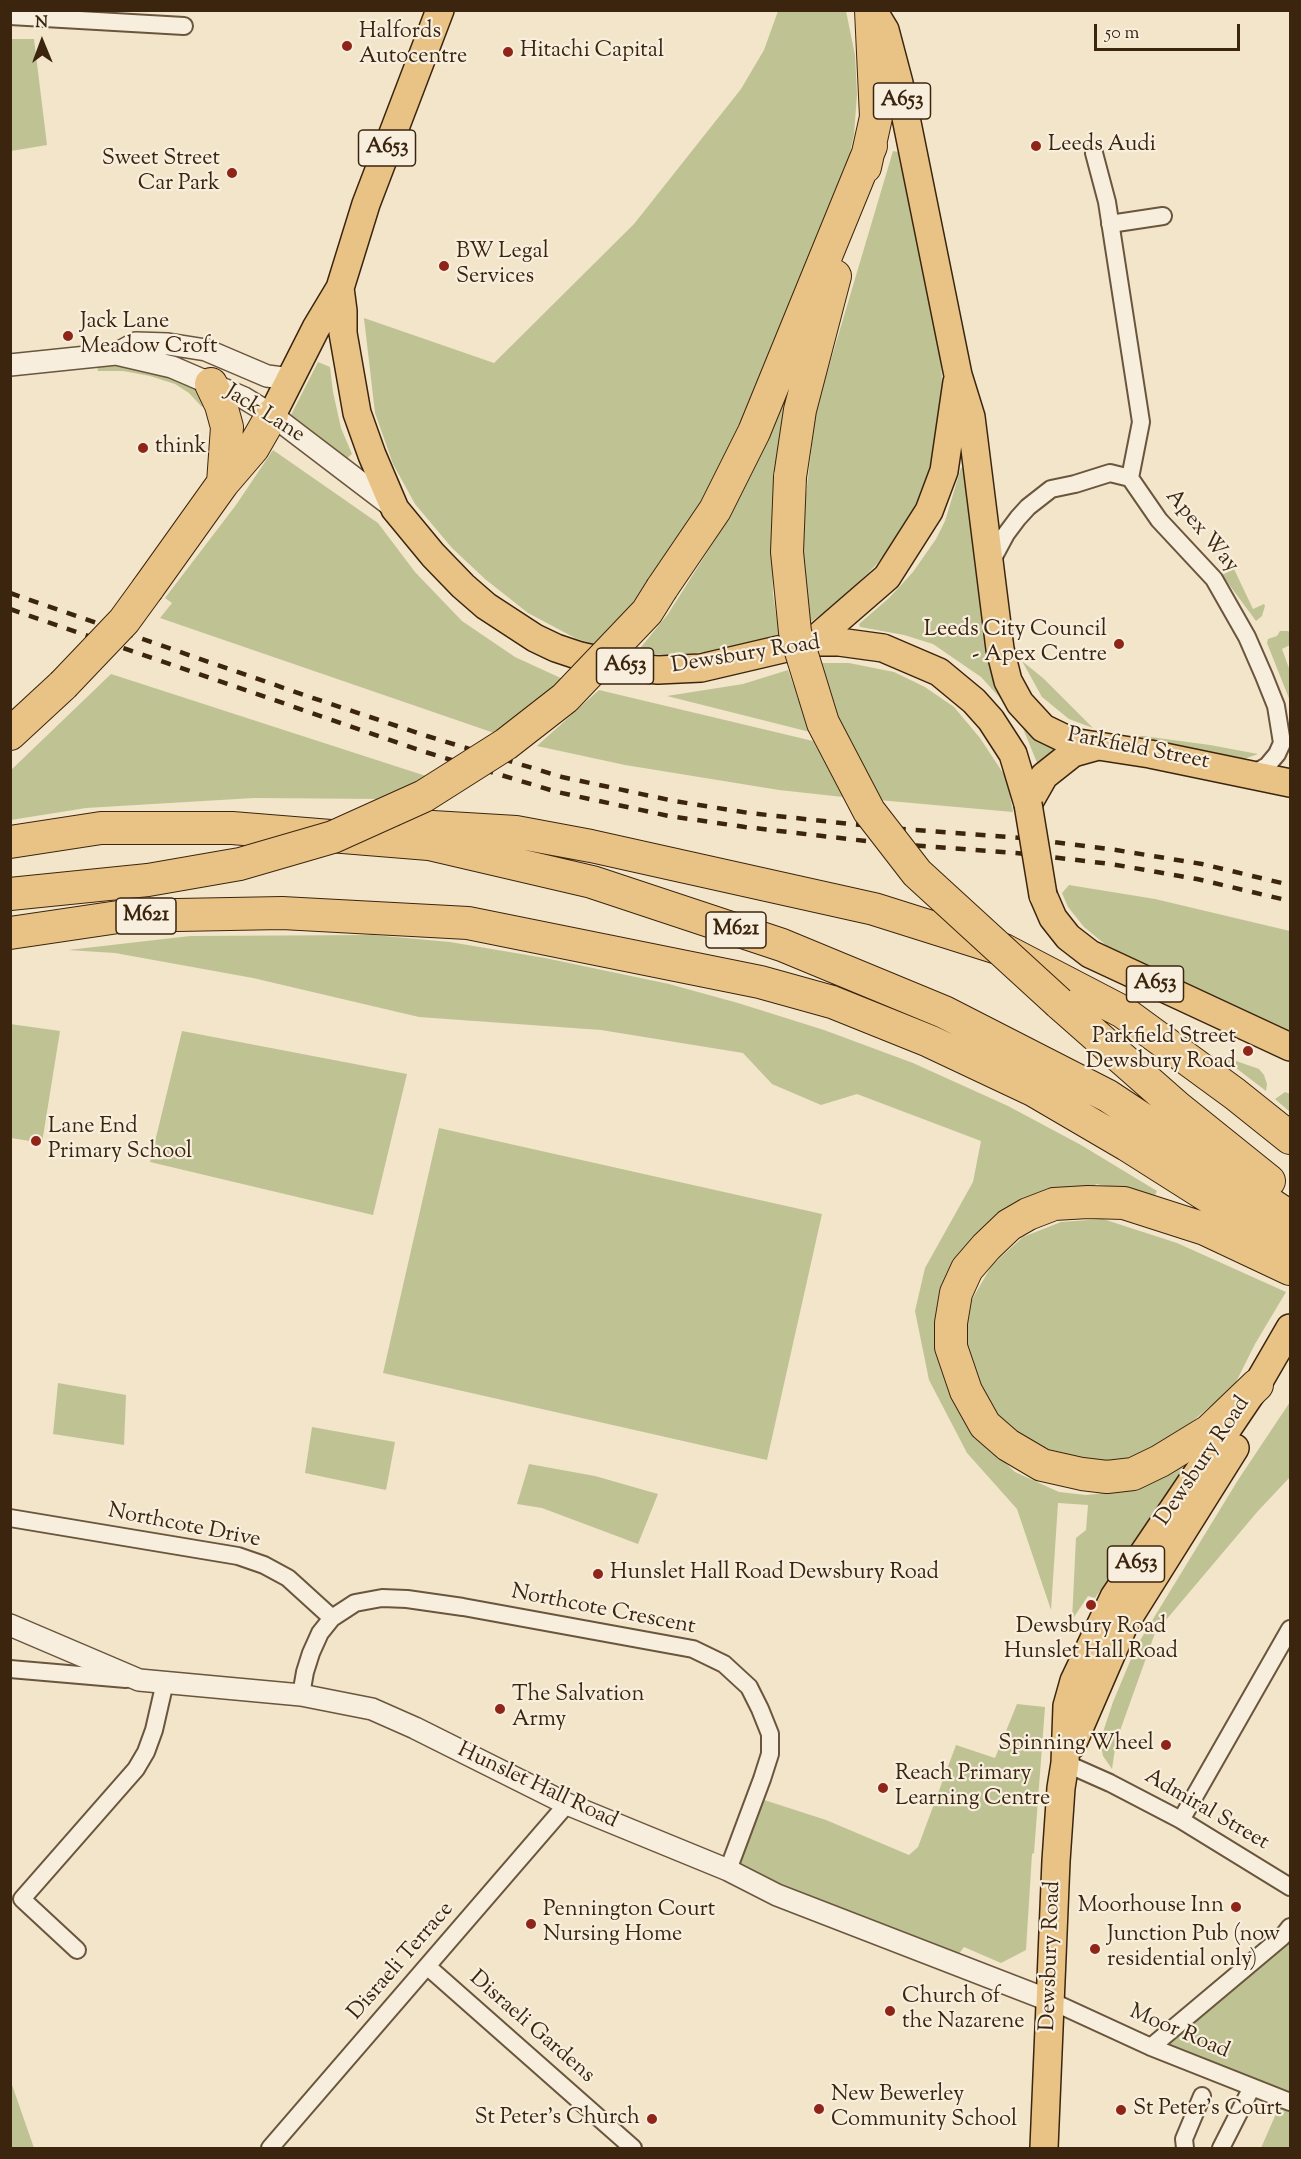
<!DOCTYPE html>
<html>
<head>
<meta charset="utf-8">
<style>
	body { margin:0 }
	#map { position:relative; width:1301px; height:2159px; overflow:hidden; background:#f2e5ca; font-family:"Sorts Mill Goudy",serif }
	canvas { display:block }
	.frame { position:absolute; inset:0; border:12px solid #3c250e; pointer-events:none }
	.north { position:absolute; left:12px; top:12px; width:60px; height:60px; -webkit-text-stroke:4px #f7eedd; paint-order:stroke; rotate:359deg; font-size:16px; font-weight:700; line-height:24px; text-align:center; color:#3c250e }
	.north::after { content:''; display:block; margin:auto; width:21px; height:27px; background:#3c250e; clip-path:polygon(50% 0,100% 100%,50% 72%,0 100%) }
	.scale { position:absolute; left:1094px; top:24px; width:146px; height:27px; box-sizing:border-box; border:3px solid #3c250e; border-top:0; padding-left:8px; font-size:18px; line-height:21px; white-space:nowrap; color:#3c250e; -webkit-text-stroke:4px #f7eedd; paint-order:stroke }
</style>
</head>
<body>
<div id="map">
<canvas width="1301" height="2159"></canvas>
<div class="frame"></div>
<div class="north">N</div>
<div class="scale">50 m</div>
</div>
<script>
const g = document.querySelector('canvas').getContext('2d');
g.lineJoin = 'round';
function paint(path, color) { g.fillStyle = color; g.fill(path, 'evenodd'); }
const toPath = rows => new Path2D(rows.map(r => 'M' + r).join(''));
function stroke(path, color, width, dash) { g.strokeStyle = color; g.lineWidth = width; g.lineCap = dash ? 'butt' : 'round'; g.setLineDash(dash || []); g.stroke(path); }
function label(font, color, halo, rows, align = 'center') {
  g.font = font + ' "Sorts Mill Goudy",serif'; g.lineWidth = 4.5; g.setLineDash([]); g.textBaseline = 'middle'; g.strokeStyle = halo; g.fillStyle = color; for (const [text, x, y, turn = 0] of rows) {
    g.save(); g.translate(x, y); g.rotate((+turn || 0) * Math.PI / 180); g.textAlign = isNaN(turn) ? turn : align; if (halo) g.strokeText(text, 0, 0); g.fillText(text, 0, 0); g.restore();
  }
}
paint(toPath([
	[778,11,846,11,855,55,857,94,854,135,844,179,788,320,713,485,632,609,598,646,575,638,528,613,485,579,452,548,415,504,393,464,375,413,364,318,494,363,634,224,741,89,764,50],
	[11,39,34,39,47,145,11,151],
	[893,151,905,153,929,302,941,359,943,408,934,462,911,518,876,565,837,604,809,623,803,557,804,512,816,410],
	[318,362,330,367,333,392,341,428,352,454,345,460,291,415],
	[119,365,186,381,201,392,209,404,202,407,189,393,175,384,150,376,123,371,98,371,97,367],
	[787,394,792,395,772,553,773,594,779,634,747,644,708,652,667,655,637,652,668,614,727,521],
	[273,450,378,523,415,572,462,621,515,657,565,680,500,735,160,618,172,603,165,598,236,505],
	[967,467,990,639,1064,745,1040,770,1022,726,1011,710,981,677,933,644,904,635,860,627,859,624,889,598,913,572,936,539,945,521,961,468],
	[1234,569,1253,609,1264,604,1265,606,1262,616,1256,621,1222,575],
	[1280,631,1288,631,1290,633,1290,645,1282,649,1290,671,1290,701,1267,643,1268,639,1277,636],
	[1022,661,1043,678,1093,728,1069,719,1042,697],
	[819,663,849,663,894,672,925,687,954,707,980,738,1007,779,1013,812,878,800,836,715],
	[788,670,810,732,667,696,743,684],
	[111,674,426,776,384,799,254,798,86,808,11,820,11,770],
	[599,690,813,741,843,797,779,790,625,765,537,746],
	[1143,736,1210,745,1258,754,1244,759,1115,737],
	[1069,885,1155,899,1290,931,1290,1032,1107,946,1084,927,1068,907,1062,893],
	[373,935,450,942,545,958,669,984,738,1003,824,1030,913,1063,1008,1106,1081,1145,1157,1191,1155,1195,1096,1184,1090,1193,959,1265,975,1434,1015,1472,1059,1492,1086,1495,1126,1491,1196,1452,1095,1598,1088,1596,1072,1620,1076,1538,1086,1530,1088,1505,1058,1503,1051,1610,1017,1509,967,1453,929,1380,915,1311,925,1268,973,1182,981,1141,857,1094,821,1105,772,1084,743,1053,601,1030,419,1017,253,978,115,953,68,950,190,936],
	[10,1024,60,1031,42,1143,11,1138],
	[182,1031,407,1074,373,1215,150,1162],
	[1219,1055,1259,1069,1264,1075,1267,1084,1266,1091],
	[1285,1092,1290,1094,1290,1112,1275,1099],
	[439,1128,822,1214,767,1460,383,1373],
	[1103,1219,1177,1243,1286,1292,1255,1344,1234,1386,1188,1425,1142,1457,1119,1465,1044,1461,993,1419,964,1342,971,1301,992,1265,1023,1237,1061,1222],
	[58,1383,126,1395,124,1445,53,1434],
	[1290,1402,1290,1477,1258,1511,1155,1633,1116,1742,1112,1769,1103,1756,1100,1741,1113,1702,1136,1647,1238,1480],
	[312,1427,395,1442,386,1490,305,1473],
	[529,1464,595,1476,658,1494,638,1544,542,1508,517,1504],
	[1017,1704,1045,1707,1034,1853,1032,1854,1026,1950,1001,1963,964,1947,952,1963,728,1870,755,1797,826,1820,909,1855,918,1847,956,1745,995,1758],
	[1290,1927,1290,2148,1261,2148,1282,2100,1151,2048],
	[10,2082,11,2082,34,2148,11,2148]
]), '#bfc394');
const minor = toPath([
	[10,16,184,26],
	[1094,153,1107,202,1141,422,1130,478],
	[1110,224,1163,216],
	[991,562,1006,534,1018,518,1028,507,1051,489,1075,484,1110,473,1130,478,1159,520,1214,579,1247,637,1264,676,1276,706,1282,743,1277,754,1267,766,1253,774],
	[10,1518,238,1556,264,1565,288,1578,332,1618],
	[10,1669,126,1679],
	[301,1695,305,1672,311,1653,320,1633,332,1618,355,1603,382,1598,407,1599,463,1607,693,1649,724,1664,749,1687,760,1709,770,1734,770,1754,762,1779,728,1870],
	[1065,1763,1110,1783,1181,1820,1290,1887],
	[1181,1820,1290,1629],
	[77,1950,22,1899,136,1769,146,1752,154,1730,165,1682],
	[428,1967,633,2148],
	[1051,2001,1151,2047,1290,2102],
	[1151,2047,1282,1937,1290,1927],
	[270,2148,567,1804],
	[1185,2148,1184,2139,1202,2096],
	[1221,2148,1252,2087]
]);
const tertiary = toPath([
	[116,354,136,343,168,344,206,350,267,376,291,379],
	[10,365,116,354,172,367,244,398,272,415,394,508],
	[10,1625,139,1680,301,1695,372,1709,415,1728,567,1804,728,1870,777,1895,1051,2001]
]);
const primary = toPath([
	[440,10,366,204,340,288,343,311,343,333,357,413,372,455,395,509,433,555,463,586,486,606,535,638,556,648,580,656,634,668,658,670,701,668,812,642,839,642,883,648,939,672,974,701,991,720,1013,754,1028,804],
	[874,12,885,30,899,83,958,375,971,417,1000,649,1008,681,1020,703,1043,728,1072,742,1150,754,1290,783],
	[272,415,316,328,340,288],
	[812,642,887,577,929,511,944,471,957,382],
	[1028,804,1044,776,1073,753,1098,746],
	[1043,895,1053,918,1068,937,1090,954,1290,1047],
	[1072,1745,1124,1625,1235,1448],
	[1044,2148,1056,1861,1061,1788,1065,1763,1067,1706,1074,1681,1114,1597,1257,1385,1290,1328]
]);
const motorway = toPath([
	[865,167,876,117,871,10],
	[211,384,221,405,227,427,223,483],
	[790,477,800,410,835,276],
	[148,588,223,483,253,448,272,415],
	[662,588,715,510,754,432,871,146],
	[10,734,63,685],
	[416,826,516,832,591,846,874,909,1004,950,1123,1012,1235,1094,1290,1138],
	[10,842,101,828,232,828,429,844,592,882,782,945,944,1012,1108,1096,1290,1217],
	[10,933,125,916,282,913,468,923,760,982,832,1002,929,1041,1033,1090,1127,1145,1258,1228,1290,1251],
	[1059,1003,1177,1107,1269,1181],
	[1257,1385,1209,1431,1160,1461,1133,1474,1107,1477,1082,1474,1042,1465,1008,1445,985,1425,966,1391,951,1347,951,1323,956,1293,967,1269,986,1247,1009,1225,1028,1214,1054,1204,1088,1202,1124,1203,1205,1229,1290,1269]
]);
stroke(minor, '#6a553d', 20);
stroke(tertiary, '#6a553d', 24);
stroke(primary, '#3c250e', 30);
stroke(motorway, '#3c250e', 34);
stroke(minor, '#f7eedd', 16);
stroke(tertiary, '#f7eedd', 21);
stroke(primary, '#e9c285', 27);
stroke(motorway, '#e9c285', 32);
stroke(toPath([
	[10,593,307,696,427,736,562,777,674,801,749,813,888,828,1021,838,1116,850,1202,864,1290,885],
	[10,609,422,751,557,792,669,816,745,827,883,843,1016,853,1111,864,1197,879,1290,901]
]), '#3c250e', 4.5, [10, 10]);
const primaryBridge = toPath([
	[1028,804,1043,895]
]);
const motorwayBridge = toPath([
	[790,477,787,552,795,632,823,723,869,811,917,873,1059,1003],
	[63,685,124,621,148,588],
	[10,894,148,880,240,864,333,837,424,796,506,744,565,698,647,612,662,588]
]);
stroke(primaryBridge, '#3c250e', 30, []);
stroke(motorwayBridge, '#3c250e', 34, []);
stroke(primaryBridge, '#e9c285', 27);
stroke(motorwayBridge, '#e9c285', 32);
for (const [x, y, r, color] of [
	[347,46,6,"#8f2418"],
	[508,52,6,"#8f2418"],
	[1036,146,6,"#8f2418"],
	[232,173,6,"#8f2418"],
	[444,266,6,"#8f2418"],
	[68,336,6,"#8f2418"],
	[143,448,6,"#8f2418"],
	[1119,644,6,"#8f2418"],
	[1248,1051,6,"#8f2418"],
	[36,1141,6,"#8f2418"],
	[598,1574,6,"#8f2418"],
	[1091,1605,6,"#8f2418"],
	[500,1709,6,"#8f2418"],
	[1166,1745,6,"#8f2418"],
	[883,1788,6,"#8f2418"],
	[1236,1907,6,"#8f2418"],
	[531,1924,6,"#8f2418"],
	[1095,1949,6,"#8f2418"],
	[890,2011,6,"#8f2418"],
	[819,2109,6,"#8f2418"],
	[1121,2110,6,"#8f2418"],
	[652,2119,6,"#8f2418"]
]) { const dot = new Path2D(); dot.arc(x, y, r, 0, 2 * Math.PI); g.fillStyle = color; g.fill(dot); stroke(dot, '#f7eedd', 2); }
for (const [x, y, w] of [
	[902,101,57],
	[387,148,57],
	[625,666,57],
	[146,916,60],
	[736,930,60],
	[1155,984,57],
	[1136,1564,57]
]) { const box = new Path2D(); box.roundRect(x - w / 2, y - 18, w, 36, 4.5); g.fillStyle = '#f7eedd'; g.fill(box); stroke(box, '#3c250e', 1.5); }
label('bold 21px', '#3c250e', null, [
	["A653",902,101],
	["A653",387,148],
	["A653",625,666],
	["M621",146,916],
	["M621",736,930],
	["A653",1155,984],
	["A653",1136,1564]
]);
label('22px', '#3c250e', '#f7eedd', [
	["Halfords",359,33],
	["Autocentre",359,58],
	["Hitachi Capital",520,52],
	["Leeds Audi",1048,146],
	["Sweet Street",220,160,"right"],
	["Car Park",220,185,"right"],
	["BW Legal",456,253],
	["Services",456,278],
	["Jack Lane",80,323],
	["Meadow Croft",80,348],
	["think",155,448],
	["Leeds City Council",1107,631,"right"],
	["- Apex Centre",1107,656,"right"],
	["Parkfield Street",1236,1038,"right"],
	["Dewsbury Road",1236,1063,"right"],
	["Lane End",48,1128],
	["Primary School",48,1153],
	["Hunslet Hall Road Dewsbury Road",610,1574],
	["Dewsbury Road",1091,1628,"center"],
	["Hunslet Hall Road",1091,1653,"center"],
	["The Salvation",512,1696],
	["Army",512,1721],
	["Spinning Wheel",1154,1745,"right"],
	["Reach Primary",895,1775],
	["Learning Centre",895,1800],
	["Moorhouse Inn",1224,1907,"right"],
	["Pennington Court",543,1911],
	["Nursing Home",543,1936],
	["Junction Pub (now",1107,1936],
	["residential only)",1107,1961],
	["Church of",902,1998],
	["the Nazarene",902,2023],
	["New Bewerley",831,2096],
	["Community School",831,2121],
	["St Peter's Court",1133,2110],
	["St Peter's Church",640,2119,"right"]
], 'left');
label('22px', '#3c250e', '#f7eedd', [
	["Jack Lane",264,415,32],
	["Apex Way",1201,532,50],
	["Dewsbury Road",746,656,-9],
	["Parkfield Street",1138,750,11],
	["Dewsbury Road",1204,1462,-56],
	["Northcote Drive",184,1527,11],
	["Northcote Crescent",603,1611,11],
	["Hunslet Hall Road",537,1787,25],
	["Admiral Street",1206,1811,30],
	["Dewsbury Road",1052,1956,-88],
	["Disraeli Terrace",402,1962,-49],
	["Disraeli Gardens",531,2028,41],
	["Moor Road",1179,2033,23]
]);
</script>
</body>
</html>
